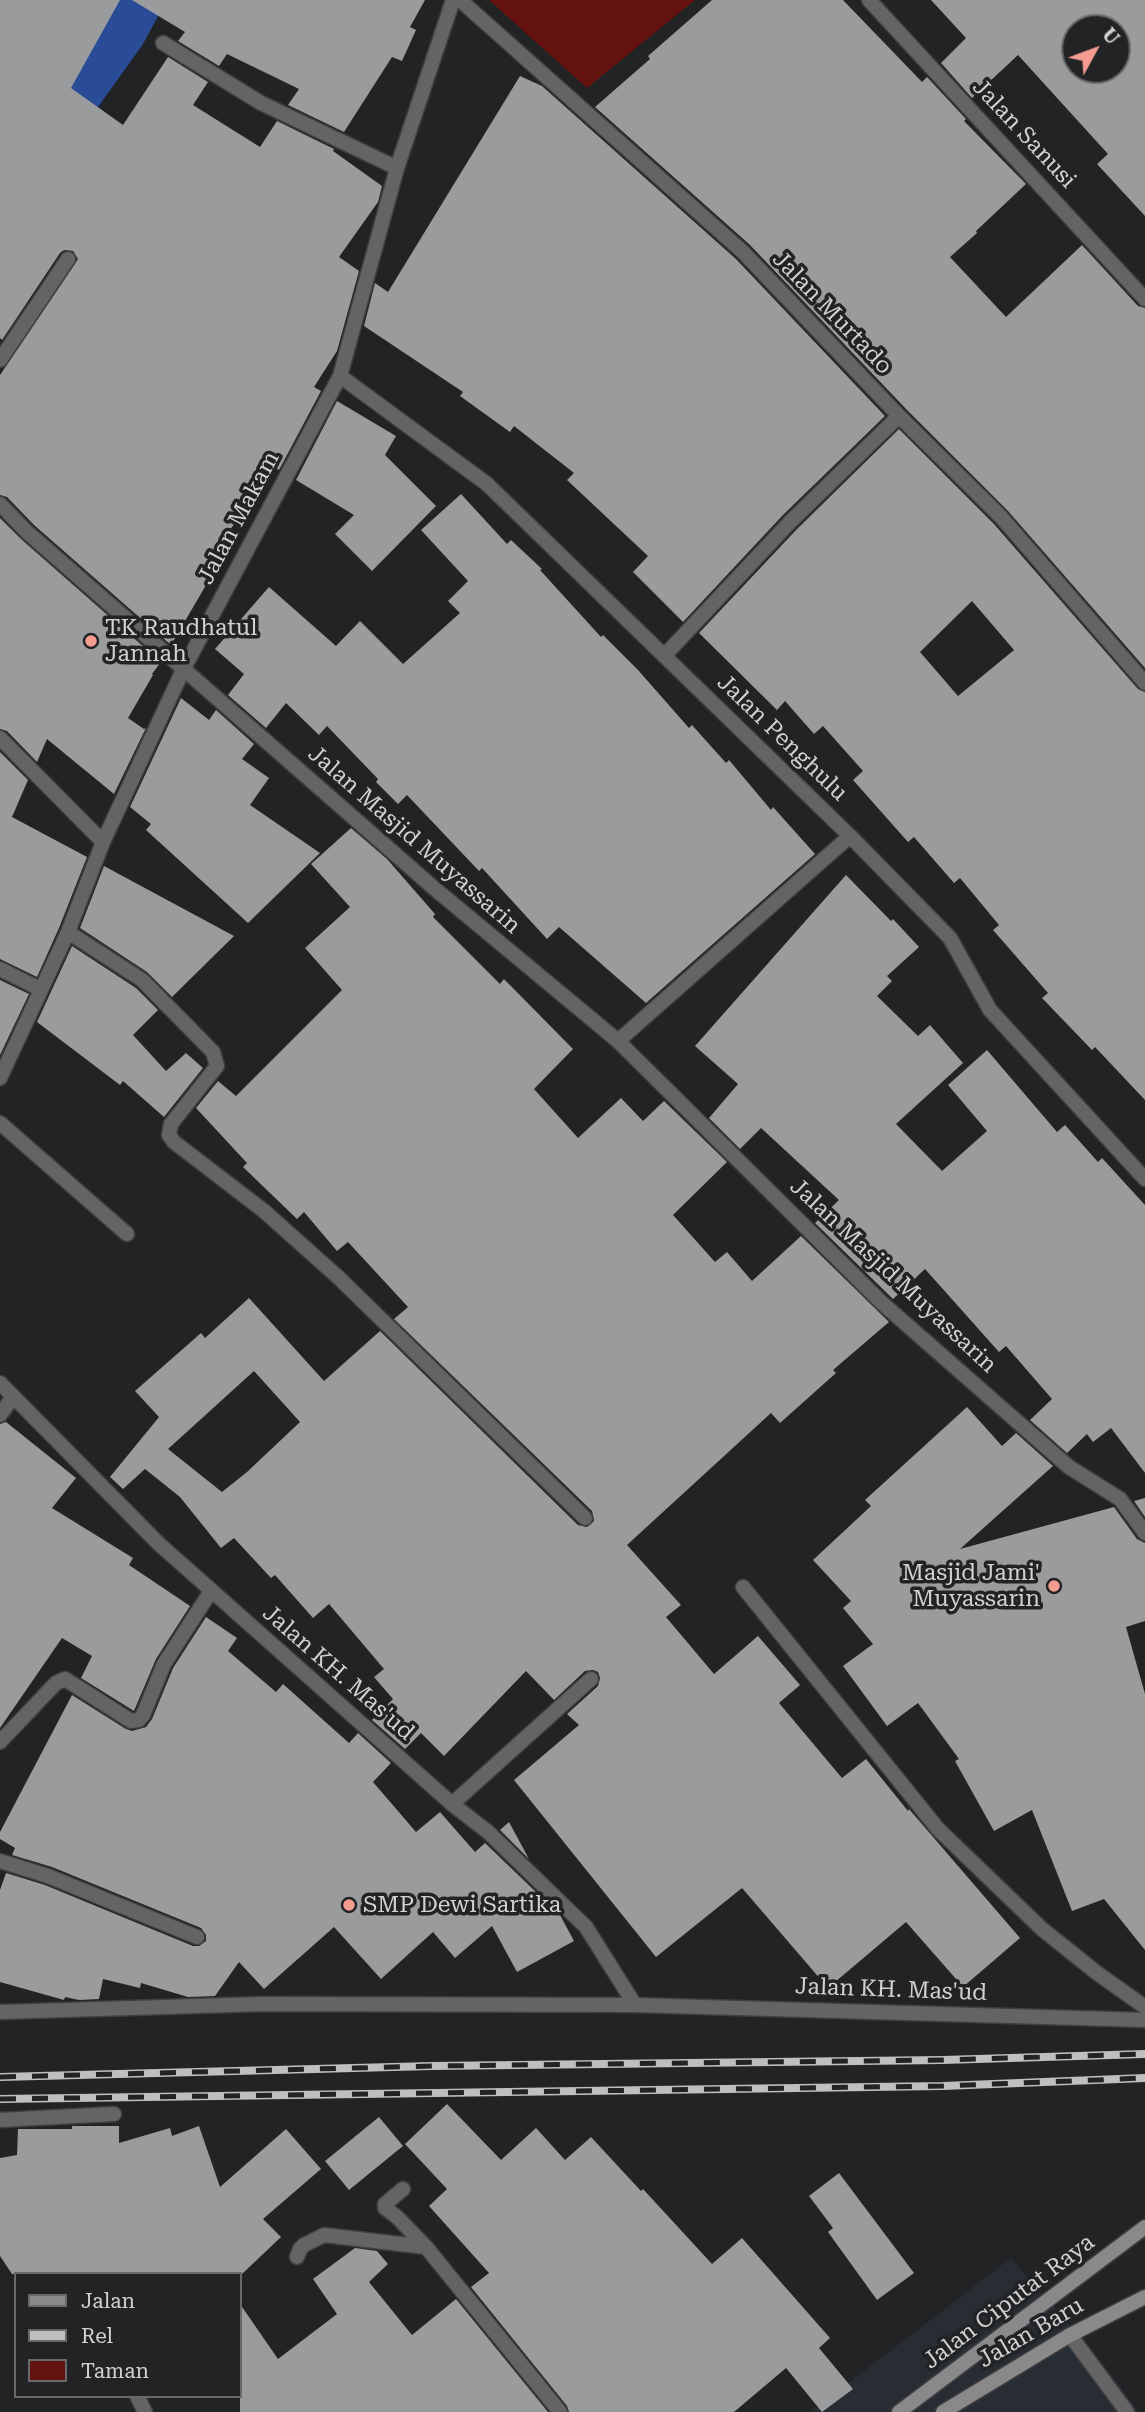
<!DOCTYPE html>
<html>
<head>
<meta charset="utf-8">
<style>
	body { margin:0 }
	#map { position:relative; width:1145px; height:2412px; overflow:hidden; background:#222325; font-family:"Roboto Serif",serif }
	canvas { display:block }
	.legend { position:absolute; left:14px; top:2272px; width:228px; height:126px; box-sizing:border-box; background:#222325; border:2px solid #68696b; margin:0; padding:9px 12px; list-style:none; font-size:21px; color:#d1d1d3 }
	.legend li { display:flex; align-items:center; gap:14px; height:35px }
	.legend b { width:35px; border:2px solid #68696b }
	.north { position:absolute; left:1061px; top:14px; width:70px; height:70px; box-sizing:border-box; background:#222325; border:2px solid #68696b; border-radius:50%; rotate:49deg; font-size:19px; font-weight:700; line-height:28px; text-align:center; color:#d1d1d3 }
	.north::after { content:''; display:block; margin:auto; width:24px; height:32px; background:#f59c91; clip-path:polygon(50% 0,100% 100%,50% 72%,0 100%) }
</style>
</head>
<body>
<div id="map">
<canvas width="1145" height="2412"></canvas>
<ul class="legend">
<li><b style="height:9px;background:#8a8888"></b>Jalan</li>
<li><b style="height:9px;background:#bfbfc1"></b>Rel</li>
<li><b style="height:19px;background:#641210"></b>Taman</li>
</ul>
<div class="north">U</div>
</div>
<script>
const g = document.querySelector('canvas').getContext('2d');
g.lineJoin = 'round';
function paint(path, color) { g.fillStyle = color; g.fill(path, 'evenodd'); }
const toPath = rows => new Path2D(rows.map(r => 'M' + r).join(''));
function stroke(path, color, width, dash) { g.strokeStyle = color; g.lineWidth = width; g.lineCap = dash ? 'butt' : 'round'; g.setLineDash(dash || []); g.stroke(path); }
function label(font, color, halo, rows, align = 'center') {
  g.font = font + ' "Roboto Serif",serif'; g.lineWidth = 7; g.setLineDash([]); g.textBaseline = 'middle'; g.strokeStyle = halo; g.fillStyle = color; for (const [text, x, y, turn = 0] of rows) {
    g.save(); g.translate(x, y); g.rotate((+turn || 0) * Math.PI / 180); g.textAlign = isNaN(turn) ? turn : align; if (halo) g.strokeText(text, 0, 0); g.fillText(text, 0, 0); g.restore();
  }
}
paint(toPath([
	[1011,2258,1100,2360,1139,2412,811,2412]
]), '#282c33');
paint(toPath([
	[489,0,695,0,587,88]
]), '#641210');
stroke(toPath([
	[0,189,25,149,113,26,127,0]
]), '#2a4c97', 70);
paint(toPath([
	[0,0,120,0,71,88,123,125,168,57,208,82,193,105,260,147,277,121,334,149,333,151,382,186,378,202,339,257,359,271,337,351,314,387,321,391,279,470,273,466,224,539,230,544,171,645,34,525,7,497,0,495,0,375,78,259,73,251,64,250,60,253,2,340,0,338],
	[132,0,425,0,410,27,416,30,402,61,392,57,344,132,288,105,299,89,227,54,219,66,178,41,185,32],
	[712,0,843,0,922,82,927,77,966,119,964,121,1026,184,976,231,977,233,950,257,1006,317,1082,245,1138,306,1145,308,1145,668,1008,511,906,409,750,245,595,107,650,59,648,56],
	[931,0,1145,0,1145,216,1097,164,1108,154,1018,55,972,98,941,63,966,38],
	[1075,28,1117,28,1117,70,1075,70],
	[520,76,542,86,736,259,885,416,783,515,683,622,633,572,648,556,567,480,574,473,514,426,510,432,460,396,463,392,364,326,375,283,388,292],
	[337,401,396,436,385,455,436,506,372,571,335,534,354,515,296,480],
	[899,429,994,524,1138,689,1145,692,1145,1100,1095,1047,1092,1050,1042,998,1048,993,993,930,999,925,960,878,954,883,914,837,908,842,853,780,863,771,823,726,814,734,785,701,777,710,699,633,797,529],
	[972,601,1014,650,958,696,920,652],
	[461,494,507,544,511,540,542,569,540,570,601,637,603,635,638,670,689,728,692,725,726,763,729,760,771,810,773,807,815,854,646,1003,559,927,547,939,482,868,479,871,407,795,398,804,376,782,378,779,327,726,319,735,286,703,266,728,228,695,244,674,215,649,269,587,336,646,360,621,403,664,460,613,448,601,468,581,421,530],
	[0,518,21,539,161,662,152,674,153,675,128,718,144,729,146,728,114,794,47,739,37,762,7,731,0,729],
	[181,698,209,720,216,710,254,744,242,759,269,778,250,805,320,853,248,923,146,830,151,824,130,807],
	[0,752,28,780,12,817,87,857,59,928,37,977,0,959],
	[351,828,387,859,435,914,433,917,500,984,504,979,573,1049,534,1089,578,1138,621,1098,643,1121,664,1101,727,1162,673,1215,715,1262,727,1252,752,1281,801,1236,889,1322,833,1370,836,1373,780,1423,771,1413,627,1545,681,1605,666,1617,714,1674,758,1636,800,1685,779,1703,842,1778,866,1759,908,1811,909,1809,1020,1938,963,1987,906,1922,828,1988,742,1888,656,1957,514,1780,579,1725,567,1714,598,1686,600,1678,598,1672,593,1670,585,1671,554,1700,526,1671,444,1756,421,1733,405,1749,372,1720,393,1699,374,1677,384,1669,329,1604,313,1618,275,1575,271,1578,234,1538,221,1548,180,1497,145,1469,123,1489,110,1477,159,1417,135,1391,201,1333,205,1338,249,1298,324,1381,380,1331,578,1525,587,1527,594,1521,592,1511,394,1319,408,1307,348,1242,337,1251,304,1212,297,1219,243,1167,247,1163,196,1108,218,1081,236,1096,342,990,305,948,350,907,311,864],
	[254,1371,300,1422,247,1472,222,1492,168,1449],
	[104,866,234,936,172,997,147,972,80,928],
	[846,875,891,921,893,919,919,947,887,976,892,981,877,996,918,1036,930,1025,963,1063,896,1124,942,1171,987,1131,948,1085,987,1050,1057,1132,1065,1125,1098,1162,1102,1158,1145,1205,1145,1473,1111,1428,1093,1442,1087,1434,1067,1453,1030,1420,1052,1399,1006,1346,999,1352,925,1269,893,1299,815,1223,839,1200,761,1128,740,1149,709,1118,738,1084,695,1046],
	[72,946,136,988,158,1010,133,1035,166,1071,186,1053,203,1068,164,1117,123,1081,120,1085,37,1022],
	[0,980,29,994,0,1055],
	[967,1407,1002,1446,1016,1433,1053,1466,960,1549,1114,1507,1137,1539,1145,1543,1145,1621,1126,1627,1145,1694,1145,1950,1104,1899,1072,1911,1032,1810,994,1831,955,1761,959,1759,918,1703,887,1726,843,1666,873,1644,843,1608,851,1601,813,1560,871,1506,865,1500],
	[6,1422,76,1478,52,1508,133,1558,129,1565,190,1606,156,1659,134,1711,81,1678,92,1656,62,1638,0,1728,0,1424],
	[1145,1498,1145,1517,1134,1501],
	[206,1617,237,1638,228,1651,276,1692,283,1684,349,1743,358,1733,391,1763,373,1782,416,1832,440,1812,475,1852,485,1843,560,1915,574,1941,517,1972,492,1926,455,1958,433,1932,381,1979,334,1927,264,1989,239,1962,215,1996,188,1997,141,1983,140,1988,103,1979,99,1999,79,2000,65,1997,64,2000,0,1982,0,1890,6,1873,45,1885,193,1946,199,1946,206,1941,206,1935,201,1928,52,1867,12,1855,15,1848,0,1839,0,1832,72,1695,126,1729,132,1731,146,1727,152,1719,173,1668],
	[509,1822,529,1859,500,1830],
	[447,2104,501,2160,536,2128,565,2160,591,2137,641,2191,643,2189,712,2264,742,2238,830,2338,819,2348,853,2389,822,2412,786,2368,734,2412,569,2412,567,2406,471,2287,489,2273,429,2206,447,2189,405,2144],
	[379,2117,403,2146,349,2190,325,2161],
	[72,2126,119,2126,119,2143,170,2128,172,2136,199,2126,220,2187,286,2129,321,2169,263,2219,281,2237,242,2274,12,2274,0,2256,0,2158,17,2155,18,2129,72,2129],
	[839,2173,914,2273,877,2300,828,2232,833,2228,809,2196],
	[355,2248,377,2251,388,2264,369,2282,412,2335,456,2299,548,2412,240,2412,240,2304,278,2359,337,2314,313,2279]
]), '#999b9d');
const lane = toPath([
	[0,1123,127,1234]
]);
const street = toPath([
	[460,0,743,252,899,416,1001,517,1145,683],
	[869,0,1145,299],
	[163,43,261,103,397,168],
	[0,360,68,259],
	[340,376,487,484,850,836,950,938,990,1010,1145,1179],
	[0,504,27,532,435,889,618,1041,882,1303,1069,1467,1120,1499,1145,1533],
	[664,656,790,522,899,416],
	[0,738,103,842],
	[68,932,142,980,213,1052,217,1066,171,1124,169,1135,174,1142,264,1211,339,1278,585,1518],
	[0,969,40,989],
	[618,1041,850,836],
	[0,1078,68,932,103,842,183,670,340,376,397,168,453,0],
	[0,1383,158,1543,452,1804,488,1832,586,1927,635,2005],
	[0,1415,13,1397],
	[743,1587,938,1829,1042,1929,1097,1973,1145,2007],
	[0,1742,56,1683,65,1679,131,1721,139,1720,143,1715,164,1664,211,1591],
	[452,1804,591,1679],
	[0,1861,48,1876,197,1937],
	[0,2012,262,2004,635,2005,1145,2020],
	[0,2120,114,2114],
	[403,2189,385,2204,385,2208,397,2217,426,2247,560,2412],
	[297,2257,300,2249,304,2245,324,2235,426,2247],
	[1070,2335,1127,2412],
	[137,2396,145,2412]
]);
const secondary = toPath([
	[899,2412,1145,2227],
	[943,2412,1070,2335,1145,2297]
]);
stroke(lane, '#3e3f41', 17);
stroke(street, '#3e3f41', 17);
stroke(secondary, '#3e3f41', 17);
stroke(lane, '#656363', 14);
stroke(street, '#656363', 14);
stroke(secondary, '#8a8888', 14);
const rail = toPath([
	[0,2077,432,2066,943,2060,1145,2054],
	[0,2099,943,2086,1145,2078]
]);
stroke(rail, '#bfbfc1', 8);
stroke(rail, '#222325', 5, [16]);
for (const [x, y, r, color] of [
	[91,641,7,"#f59c91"],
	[1054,1586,7,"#f59c91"],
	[349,1905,7,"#f59c91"]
]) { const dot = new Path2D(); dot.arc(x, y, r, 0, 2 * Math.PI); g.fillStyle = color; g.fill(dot); stroke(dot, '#222325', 2.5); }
label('23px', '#d1d1d3', '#222325', [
	["Jalan Sanusi",1024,134,47],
	["Jalan Murtado",832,313,46],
	["Jalan Makam",239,518,-62],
	["Jalan Penghulu",782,738,44],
	["Jalan Masjid Muyassarin",414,840,41],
	["Jalan Masjid Muyassarin",893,1276,43],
	["Jalan KH. Mas'ud",338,1673,41],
	["Jalan KH. Mas'ud",891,1990,2],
	["Jalan Ciputat Raya",1009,2302,-37],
	["Jalan Baru",1031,2333,-30]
]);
label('23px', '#d1d1d3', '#222325', [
	["TK Raudhatul",105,628],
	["Jannah",105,654],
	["Masjid Jami'",1040,1573,"right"],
	["Muyassarin",1040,1599,"right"],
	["SMP Dewi Sartika",363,1905]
], 'left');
</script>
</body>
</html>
